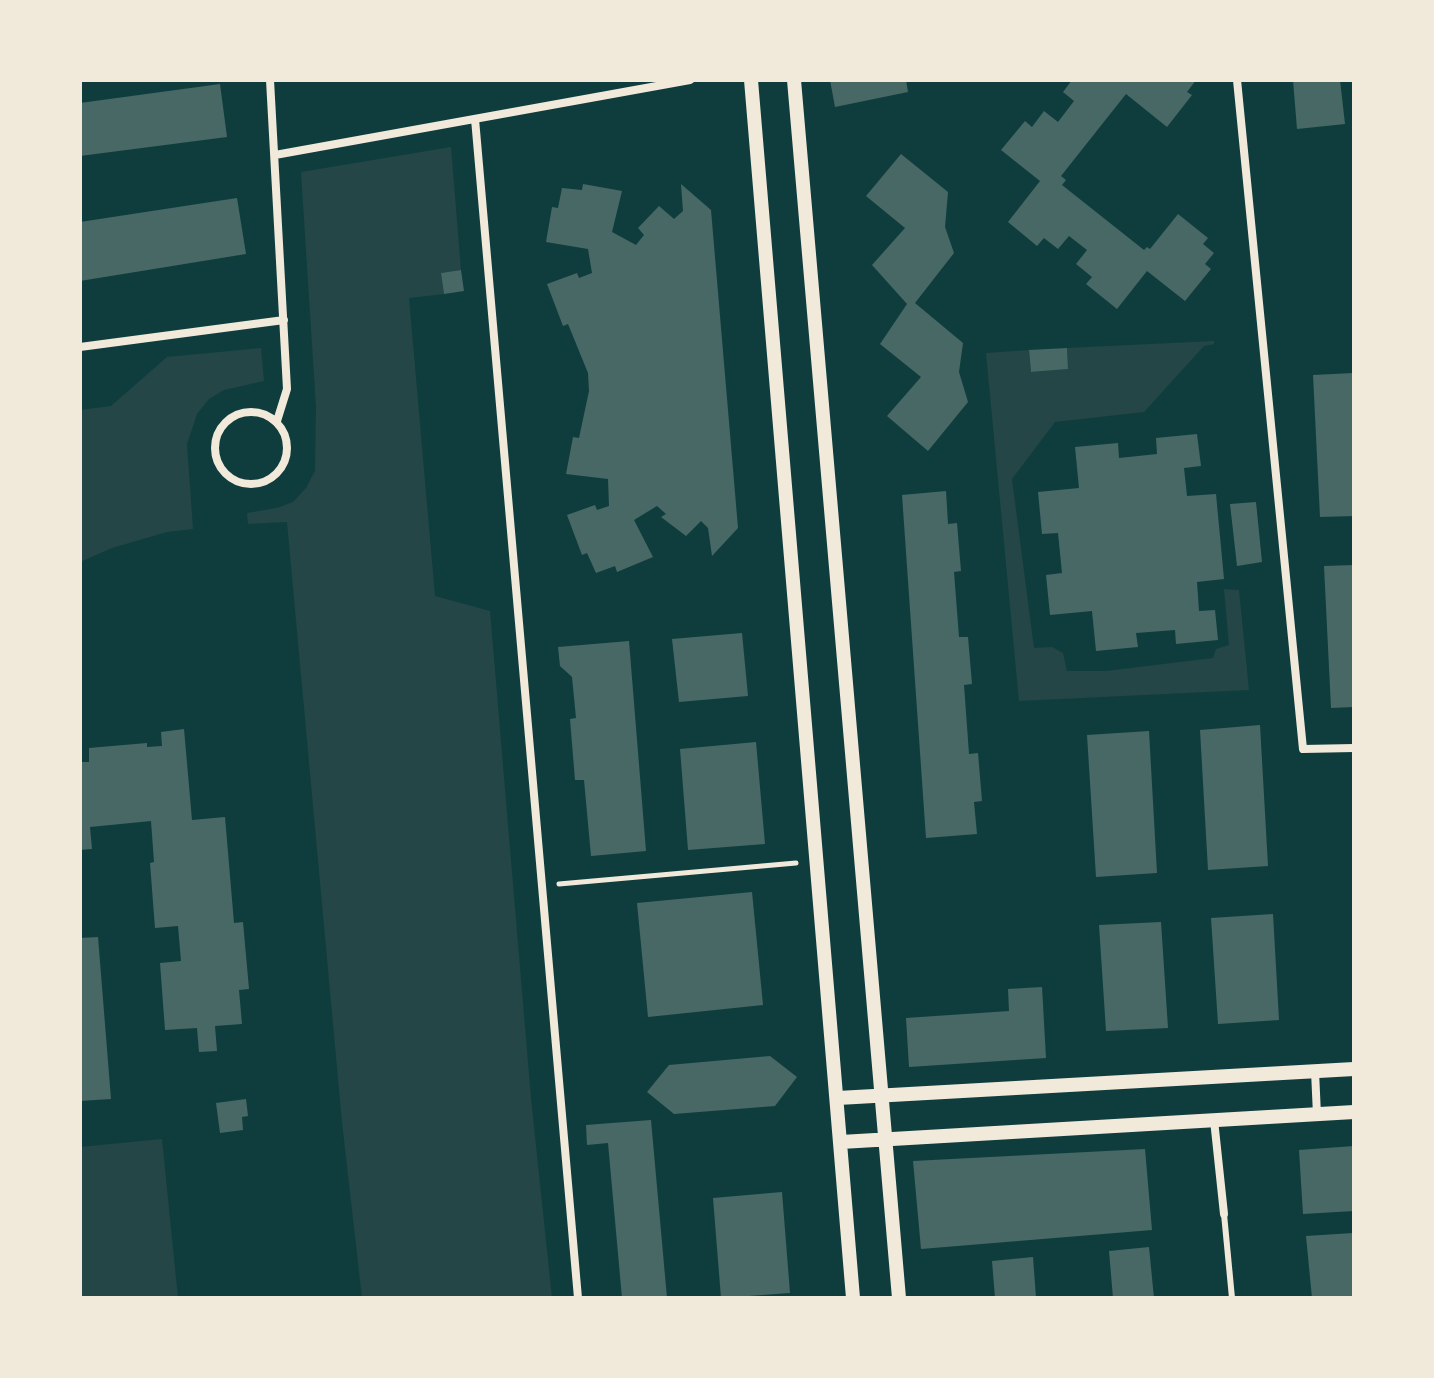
<!DOCTYPE html>
<html>
<head>
<meta charset="utf-8">
<style>
	body { margin:0 }
	#map { position:relative; width:1434px; height:1378px; overflow:hidden; background:#0f3d3e; font-family:"Space Grotesk",sans-serif }
	canvas { display:block }
	.frame { position:absolute; inset:0; border:82px solid #f1e9da; pointer-events:none }
</style>
</head>
<body>
<div id="map">
<canvas width="1434" height="1378"></canvas>
<div class="frame"></div>
</div>
<script>
const g = document.querySelector('canvas').getContext('2d');
g.lineJoin = 'round';
function paint(path, color) { g.fillStyle = color; g.fill(path, 'evenodd'); }
const toPath = rows => new Path2D(rows.map(r => 'M' + r).join(''));
function stroke(path, color, width, dash) { g.strokeStyle = color; g.lineWidth = width; g.lineCap = dash ? 'butt' : 'round'; g.setLineDash(dash || []); g.stroke(path); }
paint(toPath([
	[451,147,461,270,441,273,444,294,409,298,435,596,490,611,531,1098,552,1298,362,1298,342,1122,287,522,248,524,247,513,277,508,293,502,306,488,315,471,316,407,301,172],
	[1214,341,1214,344,1204,346,1144,412,1055,422,1012,479,1034,648,1052,647,1063,653,1067,671,1106,671,1213,658,1216,649,1229,645,1224,589,1239,590,1249,690,1019,701,986,353,1029,350,1031,372,1068,369,1067,348],
	[261,348,264,381,224,390,209,399,197,414,187,444,193,529,167,532,112,548,80,562,80,410,111,406,167,357],
	[162,1139,178,1298,80,1298,80,1147]
]), '#244646');
paint(toPath([
	[830,80,906,80,908,92,835,107],
	[1072,80,1196,80,1187,92,1192,95,1167,127,1126,94,1061,176,1066,180,1062,185,1144,250,1147,247,1150,249,1178,214,1208,238,1203,244,1214,253,1205,264,1211,269,1185,301,1147,271,1117,309,1086,284,1092,277,1076,264,1087,250,1069,236,1058,249,1044,238,1037,246,1008,222,1040,181,1001,150,1025,121,1032,127,1044,111,1058,122,1074,101,1063,92],
	[1293,80,1340,80,1345,124,1297,129],
	[220,84,227,137,80,156,80,103],
	[901,154,948,192,945,227,954,253,915,303,963,343,959,372,968,402,928,451,887,416,921,377,880,344,907,304,872,265,905,228,866,196],
	[583,184,622,191,612,232,636,245,644,235,638,228,659,206,674,219,683,211,681,184,711,210,738,528,712,556,708,528,701,521,686,536,661,517,666,514,657,506,634,520,653,557,617,572,615,566,596,573,587,553,582,555,567,515,595,505,597,510,609,506,608,479,566,474,573,437,579,438,589,391,588,373,568,324,563,326,547,284,577,273,579,278,592,273,588,249,546,242,552,207,558,208,562,188,582,190],
	[237,198,246,254,80,281,80,222],
	[461,270,464,291,444,294,441,273],
	[1067,348,1068,369,1031,372,1029,350],
	[1354,373,1354,516,1320,517,1313,375],
	[1197,434,1201,466,1184,468,1187,496,1216,494,1224,579,1197,582,1199,611,1215,610,1218,640,1176,644,1175,630,1136,633,1138,647,1096,651,1092,611,1050,615,1046,575,1062,573,1058,533,1042,534,1038,492,1079,488,1075,447,1118,443,1119,458,1157,454,1156,438],
	[946,491,948,524,957,523,961,571,954,572,959,637,968,637,972,684,964,685,969,754,978,753,982,801,974,802,977,834,926,838,902,495],
	[1256,502,1262,562,1237,566,1230,504],
	[1354,565,1354,707,1331,708,1324,566],
	[742,633,748,696,679,702,672,639],
	[629,641,646,851,591,856,584,780,575,780,570,719,576,718,572,677,560,666,558,647],
	[1260,725,1268,866,1208,870,1200,730],
	[184,729,192,820,225,817,234,923,243,922,249,989,239,990,242,1024,215,1026,217,1051,199,1052,197,1028,165,1030,160,963,181,961,178,926,155,928,150,863,154,862,151,821,90,827,92,849,80,850,80,762,89,762,89,748,147,743,147,747,162,746,161,732],
	[1149,731,1157,873,1096,877,1087,735],
	[756,742,765,844,688,850,680,749],
	[752,892,763,1005,648,1017,637,903],
	[1273,914,1279,1020,1218,1024,1211,918],
	[1161,922,1168,1028,1106,1031,1099,925],
	[98,937,111,1099,80,1101,80,938],
	[1042,987,1046,1058,909,1067,906,1018,1009,1011,1008,989],
	[770,1056,797,1077,775,1106,674,1114,647,1092,669,1065],
	[246,1099,248,1116,242,1117,243,1130,220,1133,216,1103],
	[651,1120,667,1298,622,1298,608,1143,587,1145,586,1125],
	[1354,1146,1354,1211,1303,1214,1299,1150],
	[1145,1149,1152,1230,921,1249,913,1161],
	[782,1192,790,1293,721,1298,713,1198],
	[1353,1233,1354,1298,1312,1298,1306,1236],
	[1149,1247,1154,1298,1113,1298,1109,1251],
	[1033,1257,1036,1298,995,1298,992,1261]
]), '#486865');
stroke(toPath([
	[559,884,796,863]
]), '#f1e9da', 5);
stroke(toPath([
	[1224,1214,1232,1298]
]), '#f1e9da', 6);
stroke(toPath([
	[270,80,287,389,277,421],
	[1237,80,1303,749,1354,748],
	[475,119,578,1298],
	[275,155,690,80],
	[80,347,284,320],
	'215 448a36 36 0 1 1 72 0a36 36 0 1 1-72 0Z',
	[1315,1071,1317,1115],
	[1214,1120,1224,1214]
]), '#f1e9da', 8);
stroke(toPath([
	[751,80,853,1298],
	[794,80,899,1298],
	[838,1098,1354,1069],
	[841,1142,1354,1112]
]), '#f1e9da', 14);
</script>
</body>
</html>
